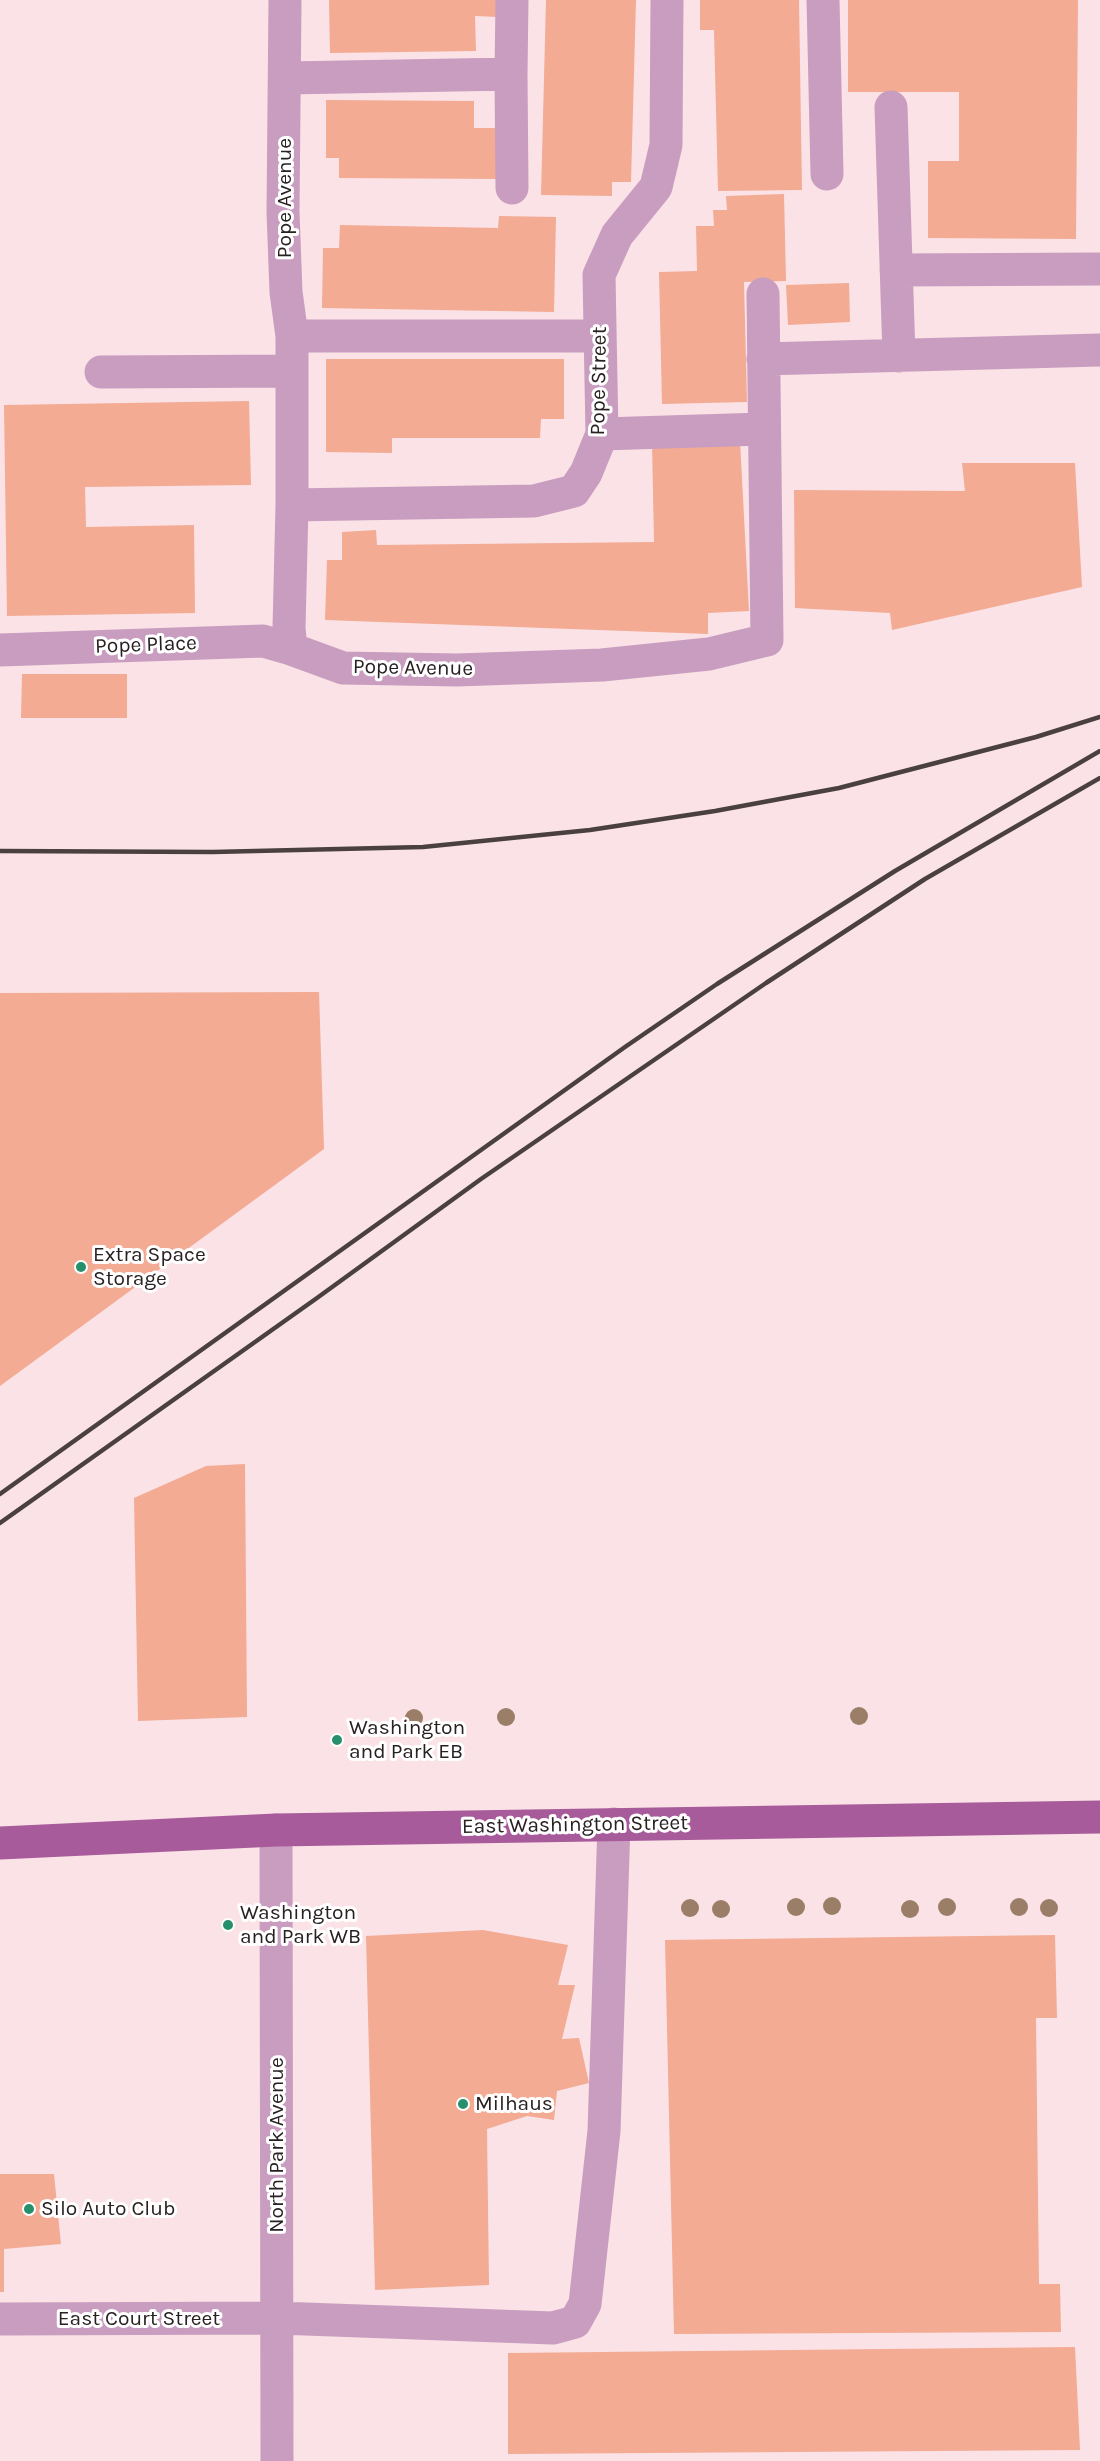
<!DOCTYPE html>
<html>
<head>
<meta charset="utf-8">
<style>
	body { margin:0 }
	canvas { display:block; background:#fae2e6 }
</style>
</head>
<body>
<canvas width="1100" height="2461"></canvas>
<script>
const g = document.querySelector('canvas').getContext('2d');
g.lineJoin = 'round';
function paint(path, color) { g.fillStyle = color; g.fill(path, 'evenodd'); }
const toPath = rows => new Path2D(rows.map(r => 'M' + r).join(''));
function stroke(path, color, width, dash) { g.strokeStyle = color; g.lineWidth = width; g.lineCap = dash ? 'butt' : 'round'; g.setLineDash(dash || []); g.stroke(path); }
function label(font, color, halo, rows, align = 'center') {
  g.font = font + ' Karla,sans-serif'; g.lineWidth = 6; g.setLineDash([]); g.textBaseline = 'middle'; g.strokeStyle = halo; g.fillStyle = color; for (const [text, x, y, turn = 0] of rows) {
    g.save(); g.translate(x, y); g.rotate((+turn || 0) * Math.PI / 180); g.textAlign = isNaN(turn) ? turn : align; if (halo) g.strokeText(text, 0, 0); g.fillText(text, 0, 0); g.restore();
  }
}
paint(toPath([
	[329,0,498,0,499,17,475,16,476,51,330,53],
	[546,0,636,0,631,182,612,182,612,196,541,195],
	[700,0,799,0,802,190,718,191,714,30,700,30],
	[848,0,1078,0,1076,239,928,238,928,161,959,161,959,92,848,92],
	[326,100,474,101,474,128,503,128,503,179,339,178,339,158,326,158],
	[784,194,786,281,744,282,747,402,662,404,659,272,697,271,696,226,714,226,713,210,727,210,726,196],
	[499,216,556,217,554,312,322,308,323,248,339,248,340,225,498,228],
	[849,283,850,322,788,325,786,285],
	[326,359,564,359,564,419,541,419,540,438,392,438,392,453,326,452],
	[249,401,251,485,85,487,86,527,194,525,195,613,7,616,4,405],
	[740,441,749,611,708,613,708,634,325,620,327,560,342,560,342,532,376,530,377,545,654,542,652,444],
	[962,463,1075,463,1082,587,892,630,890,613,795,608,794,490,965,491],
	[22,674,127,674,127,718,21,718],
	[319,992,324,1149,0,1386,0,993],
	[245,1464,247,1717,138,1721,134,1498,206,1466],
	[483,1930,568,1945,558,1985,575,1985,562,2039,579,2038,589,2083,557,2091,554,2120,527,2116,487,2129,489,2285,375,2290,366,1936],
	[1055,1935,1057,2018,1036,2018,1039,2284,1060,2284,1061,2332,674,2334,665,1940],
	[0,2174,54,2174,61,2244,4,2249,4,2292,0,2292],
	[1075,2347,1080,2450,508,2454,508,2353]
]), '#f3ab94');
stroke(toPath([
	[285,0,283,212,286,292,292,336,292,505,289,628,291,649,343,668,457,670,602,665,709,654,767,640,763,294],
	[823,0,827,174],
	[511,74,512,188],
	[286,78,511,74,512,0],
	[891,107,899,356],
	[896,270,1100,269],
	[292,336,600,336],
	[763,359,1100,350],
	[101,372,292,371],
	[602,434,763,429],
	[292,505,534,501,574,491,586,473,602,434,599,275,617,235,656,187,666,145,667,0],
	[0,650,263,641,291,649],
	[276,1830,277,2461],
	[0,2319,278,2318,553,2328,575,2322,585,2304,604,2131,614,1824]
]), '#c99dbf', 33);
stroke(toPath([
	[0,1843,276,1830,1100,1817]
]), '#a85b9a', 33);
stroke(toPath([
	[0,851,213,852,423,847,590,830,715,811,839,788,1036,737,1100,717],
	[0,1494,625,1047,717,984,895,871,1100,751],
	[0,1523,317,1298,481,1179,766,983,925,879,1100,778]
]), '#4b4041', 4.5);
g.fillStyle = '#9a7e68';
for (const [x, y] of [
	[859,1716],
	[506,1717],
	[414,1718],
	[832,1906],
	[796,1907],
	[947,1907],
	[1019,1907],
	[690,1908],
	[1049,1908],
	[721,1909],
	[910,1909]
]) { g.beginPath(); g.arc(x, y, 9, 0, 2 * Math.PI); g.fill(); }
for (const [x, y, r, color] of [
	[81,1267,6,"#268f6c"],
	[337,1740,6,"#268f6c"],
	[228,1925,6,"#268f6c"],
	[463,2104,6,"#268f6c"],
	[29,2209,6,"#268f6c"]
]) { const dot = new Path2D(); dot.arc(x, y, r, 0, 2 * Math.PI); g.fillStyle = color; g.fill(dot); stroke(dot, '#fff', 2); }
label('21px', '#282021', '#fff', [
	["Pope Avenue",285,198,-90],
	["Pope Street",599,381,-89],
	["Pope Place",146,645,-2],
	["Pope Avenue",413,668,1],
	["East Washington Street",575,1825,-1],
	["North Park Avenue",277,2145,-90],
	["East Court Street",139,2319]
]);
label('21px', '#282021', '#fff', [
	["Extra Space",93,1255],
	["Storage",93,1279],
	["Washington",349,1728],
	["and Park EB",349,1752],
	["Washington",240,1913],
	["and Park WB",240,1937],
	["Milhaus",475,2104],
	["Silo Auto Club",41,2209]
], 'left');
</script>
</body>
</html>
